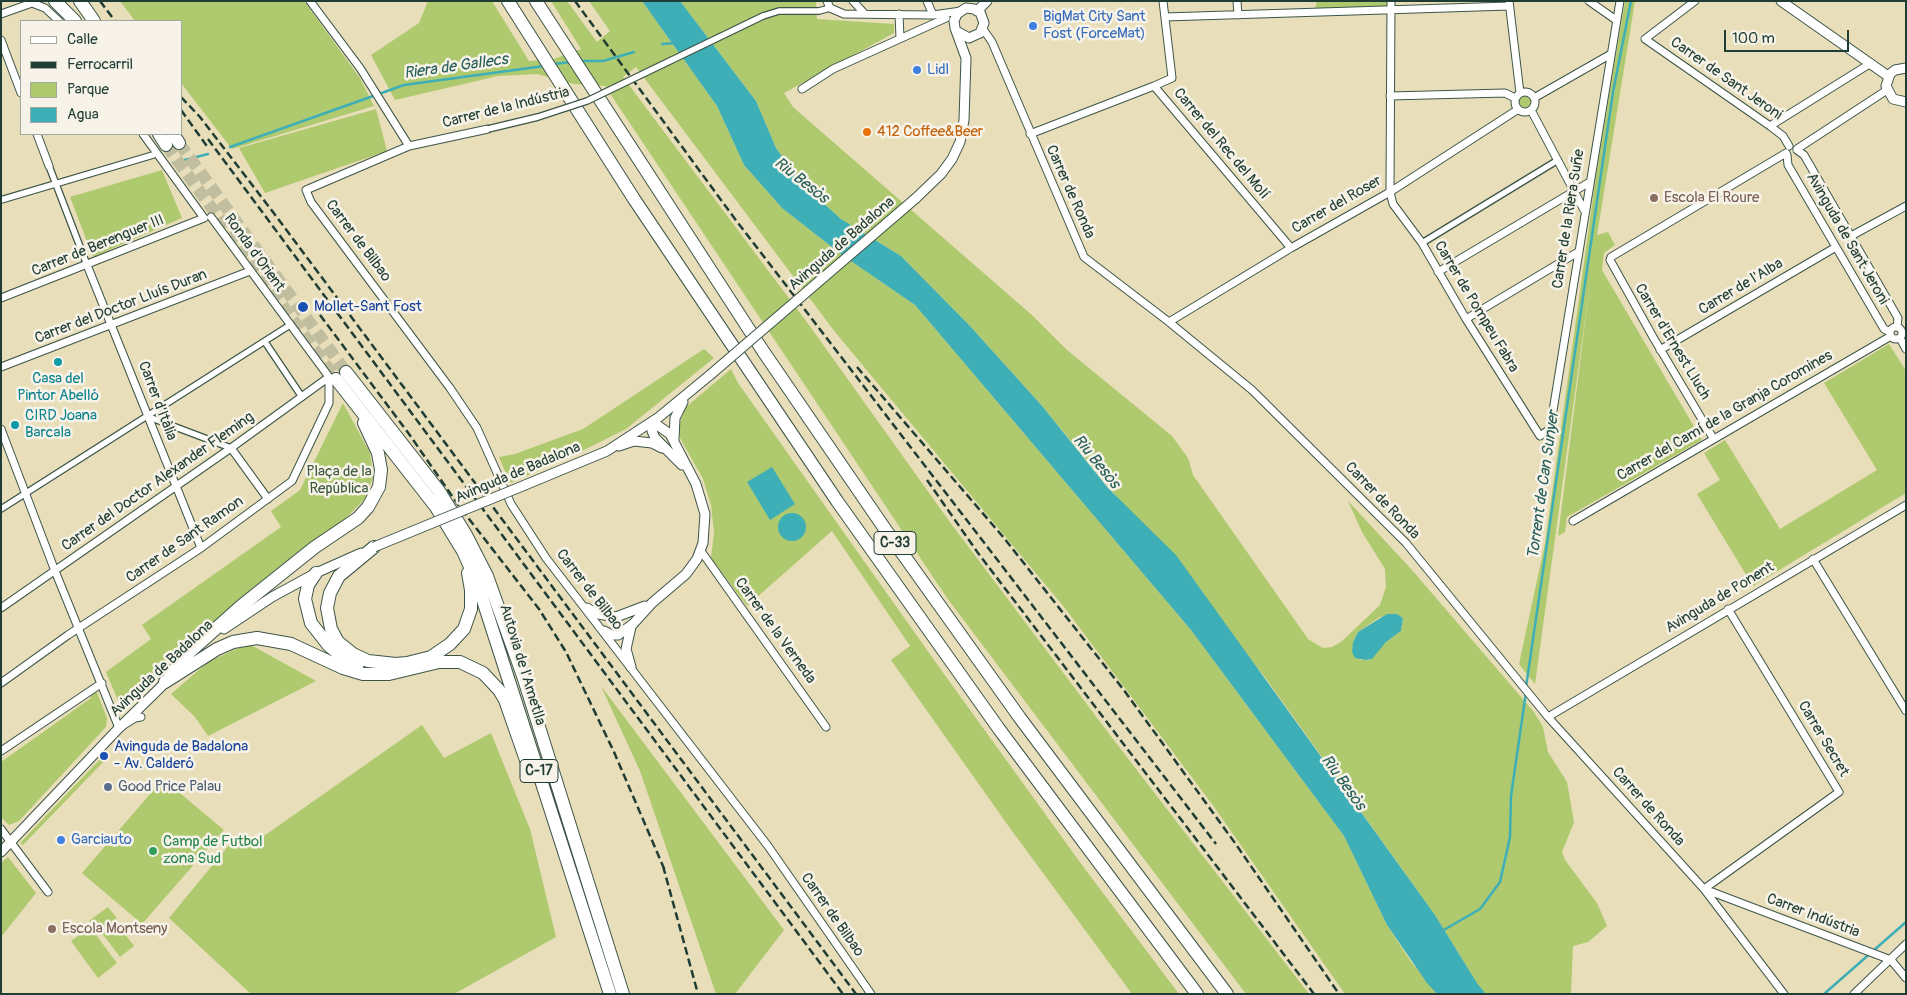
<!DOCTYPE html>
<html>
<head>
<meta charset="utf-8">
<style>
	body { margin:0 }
	#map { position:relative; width:1907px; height:995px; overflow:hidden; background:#e8deba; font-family:Pangolin,sans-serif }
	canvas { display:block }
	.frame { position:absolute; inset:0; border:2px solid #1f3d34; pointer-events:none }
	.legend { position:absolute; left:20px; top:20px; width:162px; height:115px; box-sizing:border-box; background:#f7f3e8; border:1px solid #a1aaa0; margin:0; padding:6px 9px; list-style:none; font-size:15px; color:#1f3d34 }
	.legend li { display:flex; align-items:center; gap:10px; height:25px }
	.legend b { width:25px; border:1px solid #a1aaa0 }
	.scale { position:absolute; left:1724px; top:30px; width:125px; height:22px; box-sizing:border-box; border:2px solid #1f3d34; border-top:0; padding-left:6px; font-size:15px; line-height:18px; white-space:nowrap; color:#1f3d34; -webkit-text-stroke:4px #f7f3e8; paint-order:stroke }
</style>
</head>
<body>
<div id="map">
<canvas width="1907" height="995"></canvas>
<div class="frame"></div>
<ul class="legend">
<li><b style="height:6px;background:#fff"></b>Calle</li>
<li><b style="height:6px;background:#1f3d34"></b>Ferrocarril</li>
<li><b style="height:14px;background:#afc96e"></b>Parque</li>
<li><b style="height:14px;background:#3eafb6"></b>Agua</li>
</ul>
<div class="scale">100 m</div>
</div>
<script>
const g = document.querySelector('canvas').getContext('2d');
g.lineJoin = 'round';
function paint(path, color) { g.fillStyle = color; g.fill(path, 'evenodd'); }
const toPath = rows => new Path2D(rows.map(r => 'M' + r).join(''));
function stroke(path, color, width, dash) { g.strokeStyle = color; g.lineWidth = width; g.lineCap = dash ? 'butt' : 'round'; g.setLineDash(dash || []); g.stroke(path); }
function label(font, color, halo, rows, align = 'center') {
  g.font = font + ' Pangolin,sans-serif'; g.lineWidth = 5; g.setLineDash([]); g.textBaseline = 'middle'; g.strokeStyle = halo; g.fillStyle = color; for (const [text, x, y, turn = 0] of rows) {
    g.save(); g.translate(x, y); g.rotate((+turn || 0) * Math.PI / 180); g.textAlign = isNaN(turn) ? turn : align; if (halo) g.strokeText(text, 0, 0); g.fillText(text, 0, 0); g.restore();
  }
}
paint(toPath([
	[120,1,304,1,360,78,374,106,232,149,181,83,181,21,135,21],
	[428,1,492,1,529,61,554,59,581,49,551,1,567,1,597,42,610,31,589,1,642,1,717,106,744,165,782,208,842,255,915,305,1191,630,1344,836,1387,925,1409,959,1437,994,1345,994,1212,804,1064,607,835,332,636,67,623,77,809,325,952,525,1113,739,1309,994,1246,994,947,598,605,86,574,84,537,74,498,76,395,100,371,55,419,23],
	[680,1,816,1,817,19,894,24,894,33,784,93,793,107,1033,316,1067,350,1172,436,1188,458,1193,475,1308,639,1323,648,1332,647,1341,642,1380,605,1386,587,1385,569,1362,532,1348,501,1412,570,1534,712,1543,727,1548,752,1567,782,1574,822,1562,852,1565,860,1597,903,1607,926,1588,942,1573,946,1571,994,1486,994,1477,983,1435,915,1264,676,1043,407,970,326,901,256,841,219,802,184,776,148,756,101],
	[1397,614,1403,618,1401,631,1386,642,1369,660,1361,660,1352,652,1354,639,1358,632,1380,617],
	[1317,1,1391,1,1390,9,1314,12],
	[1625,1,1635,1,1597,235,1608,232,1615,245,1604,253,1602,270,1702,440,1567,517,1565,532,1558,536,1590,284,1535,684,1519,664,1545,543,1597,169],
	'1514 102a10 10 0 1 1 20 0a10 10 0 1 1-20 0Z',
	[376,109,387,151,265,193,239,148],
	[162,170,182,218,93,257,70,197],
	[1889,344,1906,371,1906,493,1753,586,1697,494,1720,480,1704,453,1725,440,1780,529,1877,470,1824,383],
	[704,349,714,358,626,429,574,455,510,483,499,457,515,454,583,429],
	[731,369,738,383,939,667,1082,865,1179,994,1132,994,1007,824,891,660,910,646,832,531,747,606,711,558,714,533,711,505,703,479,680,438,679,425,686,407],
	[343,403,370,453,373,477,365,499,345,519,202,634,129,708,122,710,106,672,151,639,142,625,281,527,271,511,300,490],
	[251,645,316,681,208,736,195,717,171,694,208,662,236,649],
	[601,686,784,930,735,994,716,994,640,771],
	[96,690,107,718,106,727,19,821,9,825,1,817,1,762,91,698,90,695],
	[422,725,444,758,491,733,530,829,556,937,454,994,251,994,169,918,238,834,251,845],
	[106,753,109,756,23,845,20,843],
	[163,779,224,830,142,924,82,873],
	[8,857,36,893,1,937,1,863],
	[108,907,117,918,98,933,89,921],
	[115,921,134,946,120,957,101,932],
	[90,927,117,963,98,978,71,941]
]), '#afc96e');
paint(toPath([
	[642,1,680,1,756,101,776,148,802,184,841,219,901,256,970,326,1043,407,1108,488,1176,555,1435,915,1477,983,1486,994,1437,994,1427,983,1387,925,1344,836,1191,630,915,305,842,255,782,208,744,165,717,106],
	[772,467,795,504,770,520,747,482],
	'778 527a14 14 0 1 1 28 0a14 14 0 1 1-28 0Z',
	[1387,614,1397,614,1403,618,1401,631,1386,642,1372,659,1365,660,1355,658,1352,652,1353,642,1358,632]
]), '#3eafb6');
stroke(toPath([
	[662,44,676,43],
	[579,61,603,61,634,52],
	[554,64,571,62],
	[230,147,404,85,544,66],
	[173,163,208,154],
	[1526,687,1613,92,1631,1],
	[1442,931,1480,909,1500,882,1510,837,1511,796,1526,692],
	[1824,994,1906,922]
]), '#3eafb6', 2.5);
stroke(toPath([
	[179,143,346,372],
	[166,145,336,379]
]), '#c0be9f', 12, [12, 6]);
const pedestrian = toPath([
	[763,16,779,11,819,11,830,8],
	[49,166,87,265],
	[1,200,153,155],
	[1422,243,1558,160],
	[265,342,302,397],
	[149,417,231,448],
	[1,509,290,325]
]);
const minor = toPath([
	[310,1,360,68,409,146],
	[827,1,830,8,844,14,933,15,961,11],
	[853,1,864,13],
	[927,1,933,15],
	[1163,1,1172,78,1154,86,1291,248],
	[1237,1,1238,15],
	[1391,1,1390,192,1393,204,1422,243,1466,319,1540,436,1550,429,1620,1],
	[1509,1,1520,93],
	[1589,1,1616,20],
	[1695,1,1645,39,1770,126,1783,136,1789,146],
	[1,14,32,3,45,8,59,21],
	[899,14,900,38],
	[1165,17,1509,6],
	[983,29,992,42,1084,257,1169,322,1252,390,1406,543,1548,717,1704,889,1784,994],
	[1,40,21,93],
	[802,89,833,69,946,18],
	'1515 102a10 10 0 1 1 20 0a10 10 0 1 1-20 0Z',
	[1390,96,1505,93,1515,98],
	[1534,98,1611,54],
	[1531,110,1584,210],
	[1770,126,1871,63],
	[488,129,409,146,306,190,311,202,450,388,477,428,511,504,546,558,768,846,871,994],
	[37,134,49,166],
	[1030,134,1154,86],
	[1797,149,1887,90],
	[1797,150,1804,155,1898,318,1897,327],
	[1787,155,1788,165,1884,329,1890,332],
	[211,217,329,377],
	[1851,236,1906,206],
	[87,265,201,548],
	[1438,272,1588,183],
	[1,298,204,218,143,134],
	[1466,319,1578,252],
	[1169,322,1291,248,1390,192,1517,110],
	'1890 333a6 6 0 1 1 12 0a6 6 0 1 1-12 0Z',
	[1900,338,1906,349],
	[1660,350,1836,247],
	[1,367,250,271],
	[1,429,55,571,119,728,135,718,141,717],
	[1713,438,1653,337,1610,260,1611,257,1786,153],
	[231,448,268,499],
	[1573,521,1891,336],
	[701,551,826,727],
	[1813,559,1906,711],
	[1,608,231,448,329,377],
	[1,683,68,635,201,548,292,481,329,403,329,377],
	[1548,717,1906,505],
	[1,751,102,683],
	[1,829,48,892],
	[1704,889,1839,792,1728,609],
	[1704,889,1891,960,1906,978],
	[1854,994,1906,944]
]);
const tertiary = toPath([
	[1781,1,1888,76],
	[977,11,987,1],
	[1906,68,1895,70,1890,74,1886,86,1893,99,1906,102],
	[916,198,941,174,952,159,960,142,964,120,966,58,955,28,954,21,957,14,966,8,974,9,980,12,984,23,980,33,969,38,958,32],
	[655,420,652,431,655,438,682,465],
	[674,439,675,418,683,402],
	[619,446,634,441,652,443,662,448],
	[525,485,607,451,659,417,710,375],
	[587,608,598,614,616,617,645,606],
	[224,629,272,597,316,573,361,553],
	[604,631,612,635,618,635,633,624,652,603,686,574,697,559,703,543,705,514,696,484,670,434,657,425,649,425],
	[631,667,626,649,631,627],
	[1,852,119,728,170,678]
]);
const motorway = toPath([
	[55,1,75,21],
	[80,1,94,21],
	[508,1,634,199,837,501,999,729,1197,994],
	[536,1,763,351,885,529,1020,718,1227,994],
	[159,134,166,145],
	[173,134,179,143],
	[346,372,439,491,466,535,487,576,523,676,623,994],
	[336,379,436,507,463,551,478,585,610,994],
	[374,547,339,576,330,593,327,608,331,629,338,642,353,654,368,661,396,664,407,663,431,657,450,644,464,629,471,609,471,590,468,573],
	[316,573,308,585,305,599,311,623,329,646,343,657,358,664],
	[170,676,184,657,240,607,315,547,358,518,368,507,379,487,381,470,378,453,364,423],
	[165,682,217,649,233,642,257,638,291,644,343,668,363,674,389,674,439,662,460,662,483,673,499,690,505,700,527,763]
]);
stroke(pedestrian, '#3d5548', 8);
stroke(minor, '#3d5548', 9);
stroke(tertiary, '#3d5548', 11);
stroke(motorway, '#3d5548', 14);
stroke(pedestrian, '#fff', 5.5);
stroke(minor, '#fff', 7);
stroke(tertiary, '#fff', 9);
stroke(motorway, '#fff', 12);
stroke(toPath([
	[100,1,115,21],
	[575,1,735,219,1216,844],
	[181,97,200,117,276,216,856,994],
	[181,110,209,149],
	[208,139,843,994],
	[320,315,409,434,459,506,539,609,566,652,614,752,666,873],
	[857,367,1004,538,1123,689,1235,843,1339,994],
	[927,480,978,553,1314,994],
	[663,866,698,994]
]), '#1f3d34', 2.5, [8, 4]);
const pedestrianBridge = toPath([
	[488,129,538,117,587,101,763,16]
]);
const tertiaryBridge = toPath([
	[710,375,916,198],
	[374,547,525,485]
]);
stroke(pedestrianBridge, '#3d5548', 8, []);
stroke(tertiaryBridge, '#3d5548', 11, []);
stroke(pedestrianBridge, '#fff', 5.5);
stroke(tertiaryBridge, '#fff', 9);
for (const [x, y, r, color] of [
	[1033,26,5,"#3f7fe0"],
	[917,70,5,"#3f7fe0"],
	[867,132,5,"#e8710a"],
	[1654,198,5,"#8d6e63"],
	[303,307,6,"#1a4fb4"],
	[58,362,5,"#0f9aa8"],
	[15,425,5,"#0f9aa8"],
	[104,756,5,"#1a4fb4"],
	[108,787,5,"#5c6f8a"],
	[61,840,5,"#3f7fe0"],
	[153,851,5,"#2e9e5b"],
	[52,929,5,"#8d6e63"]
]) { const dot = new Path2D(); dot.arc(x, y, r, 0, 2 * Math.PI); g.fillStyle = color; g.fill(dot); stroke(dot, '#f7f3e8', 2); }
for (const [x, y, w] of [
	[895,543,42],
	[539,771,38]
]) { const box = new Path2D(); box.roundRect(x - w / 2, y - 11.5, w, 23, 4); g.fillStyle = '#f7f3e8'; g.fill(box); stroke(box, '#1f3d34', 1); }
label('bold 14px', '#1f3d34', null, [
	["C-33",895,543],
	["C-17",539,771]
]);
label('15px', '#366cbe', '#f7f3e8', [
	["BigMat City Sant",1043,17],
	["Fost (ForceMat)",1043,34],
	["Lidl",927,70],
	["Garciauto",71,840]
], 'left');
label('15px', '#1f3d34', '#f7f3e8', [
	["Carrer de Sant Jeroni",1726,79,35],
	["Carrer de la Indústria",506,108,-14],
	["Carrer del Rec del Molí",1221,144,50],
	["Carrer de Ronda",1070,192,66],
	["Carrer del Roser",1337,205,-30],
	["Carrer de la Riera Suñe",1569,219,-81],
	["Avinguda de Sant Jeroni",1847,239,60],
	["Carrer de Bilbao",358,241,53],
	["Avinguda de Badalona",842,244,-41],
	["Carrer de Berenguer III",98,246,-22],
	["Ronda d'Orient",254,253,54],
	["Carrer de l'Alba",1741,287,-31],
	["Carrer del Doctor Lluís Duran",121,307,-21],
	["Carrer de Pompeu Fabra",1476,307,59],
	["Carrer d'Ernest Lluch",1672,342,59],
	["Carrer d'Itàlia",157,401,69],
	["Carrer del Camí de la Granja Coromines",1725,416,-30],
	["Avinguda de Badalona",518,473,-23],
	["Carrer del Doctor Alexander Fleming",158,482,-35],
	["Carrer de Ronda",1382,501,46],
	["Carrer de Sant Ramon",185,540,-35],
	["Carrer de Bilbao",589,590,52],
	["Avinguda de Ponent",1720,598,-31],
	["Carrer de la Verneda",775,631,54],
	["Autovia de l'Ametlla",522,665,73],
	["Avinguda de Badalona",162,669,-43],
	["Carrer Secret",1823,739,59],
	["Carrer de Ronda",1648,807,48],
	["Carrer de Bilbao",832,915,55],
	["Carrer Indústria",1813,916,21]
]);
label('15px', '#c56008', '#f7f3e8', [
	["412 Coffee&Beer",877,132]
], 'left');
label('15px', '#785e54', '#f7f3e8', [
	["Escola El Roure",1664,198],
	["Escola Montseny",62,929]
], 'left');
label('15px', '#164399', '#f7f3e8', [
	["Mollet-Sant Fost",314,307],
	["Avinguda de Badalona",114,747],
	["- Av. Calderó",114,764]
], 'left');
label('15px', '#0d838f', '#f7f3e8', [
	["Casa del",58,379],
	["Pintor Abelló",58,396],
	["CIRD Joana",25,416,"left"],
	["Barcala",25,433,"left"]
]);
label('15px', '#3c5940', '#f7f3e8', [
	["Plaça de la",339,472],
	["República",339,489]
]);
label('15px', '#4e5e75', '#f7f3e8', [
	["Good Price Palau",118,787]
], 'left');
label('15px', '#27864d', '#f7f3e8', [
	["Camp de Futbol",163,842],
	["zona Sud",163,859]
], 'left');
label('italic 16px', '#285f5b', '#f7f3e8', [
	["Riera de Gallecs",456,67,-8],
	["Riu Besòs",801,181,38],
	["Riu Besòs",1096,462,51],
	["Torrent de Can Sunyer",1544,485,-82],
	["Riu Besòs",1343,783,54]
]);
</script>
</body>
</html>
